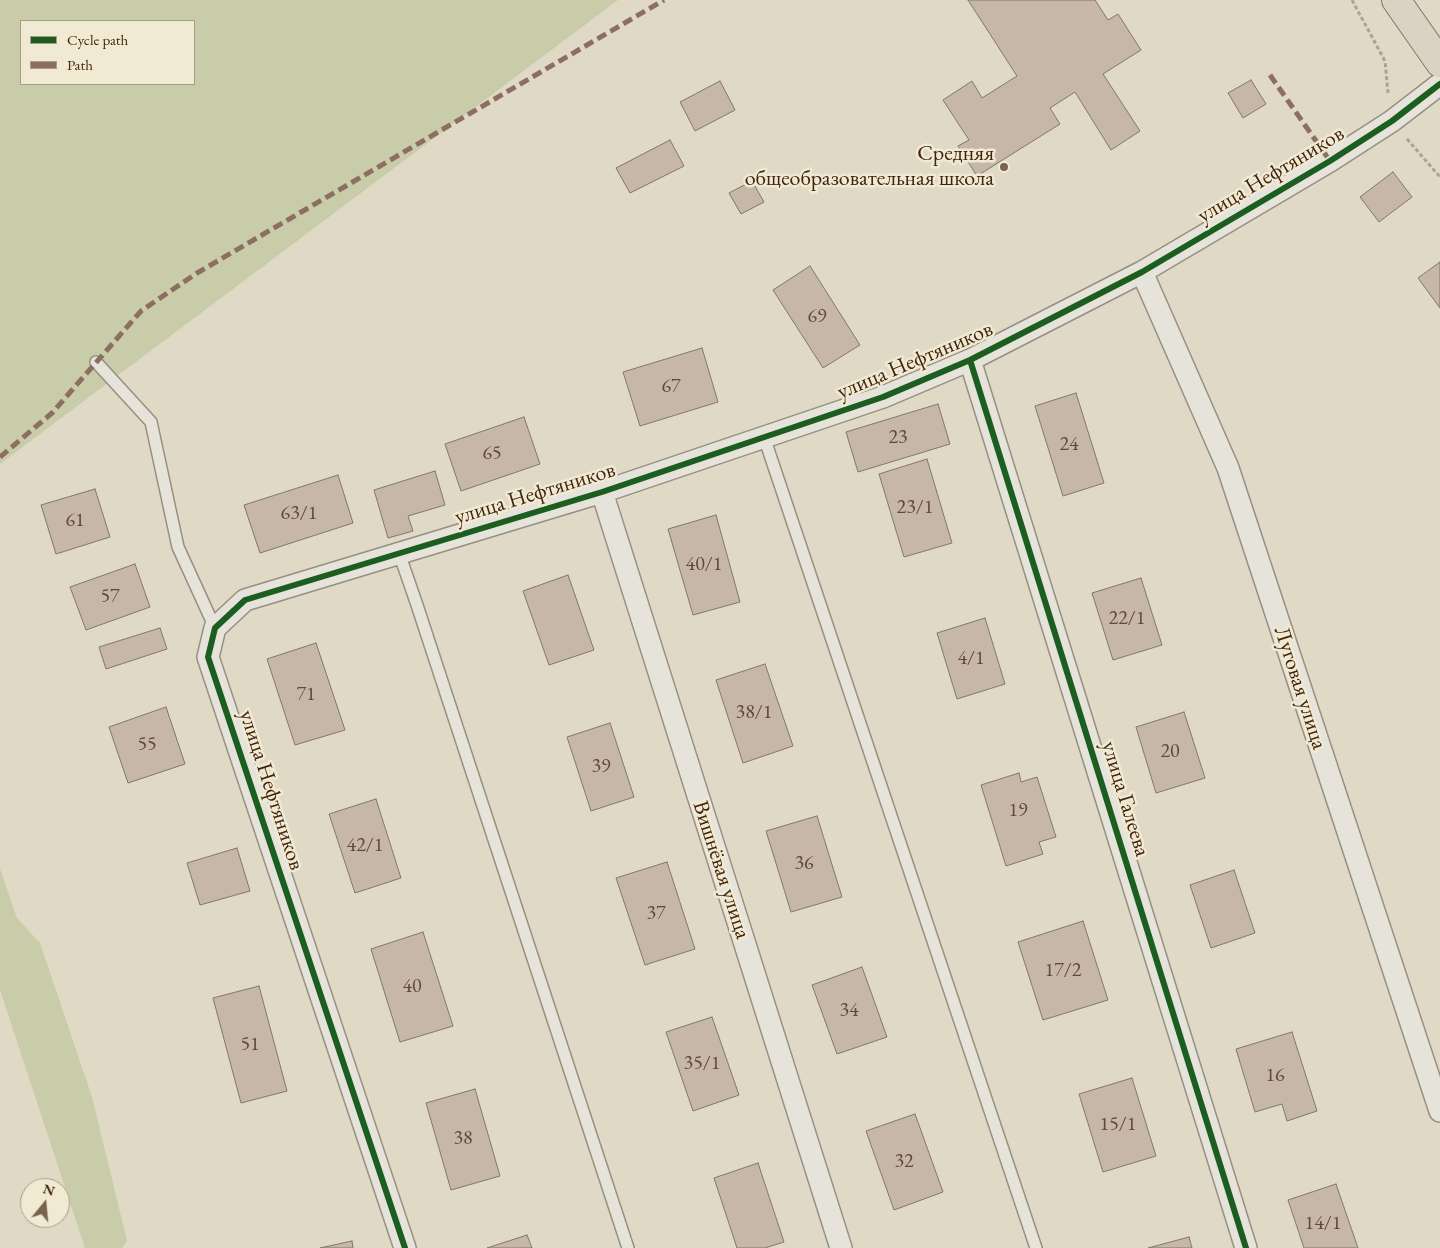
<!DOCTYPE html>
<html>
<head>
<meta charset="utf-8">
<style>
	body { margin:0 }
	#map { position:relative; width:1440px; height:1248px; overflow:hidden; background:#e0d9c6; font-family:"EB Garamond",serif }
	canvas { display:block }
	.legend { position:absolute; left:20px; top:20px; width:175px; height:65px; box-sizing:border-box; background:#f1ead3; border:1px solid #ab9a85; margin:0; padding:6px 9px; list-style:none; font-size:15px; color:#42230f }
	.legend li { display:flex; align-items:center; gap:10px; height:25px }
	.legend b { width:25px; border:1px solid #ab9a85 }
	.north { position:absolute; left:20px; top:1178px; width:50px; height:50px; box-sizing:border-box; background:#f1ead3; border:1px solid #ab9a85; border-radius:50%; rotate:17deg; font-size:14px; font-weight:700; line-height:20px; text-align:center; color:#42230f }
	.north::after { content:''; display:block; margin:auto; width:18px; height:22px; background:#79634f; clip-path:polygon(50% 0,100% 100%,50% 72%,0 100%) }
</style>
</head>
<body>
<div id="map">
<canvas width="1440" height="1248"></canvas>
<ul class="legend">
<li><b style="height:6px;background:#1b5e20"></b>Cycle path</li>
<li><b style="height:6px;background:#8d6e63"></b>Path</li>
</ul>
<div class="north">N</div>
</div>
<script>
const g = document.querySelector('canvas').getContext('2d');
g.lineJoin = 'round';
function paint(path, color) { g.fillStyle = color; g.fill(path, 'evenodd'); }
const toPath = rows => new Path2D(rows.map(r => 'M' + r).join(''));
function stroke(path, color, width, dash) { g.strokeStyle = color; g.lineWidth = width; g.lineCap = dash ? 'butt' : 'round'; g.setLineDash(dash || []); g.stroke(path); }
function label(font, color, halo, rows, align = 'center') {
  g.font = font + ' "EB Garamond",serif'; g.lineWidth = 5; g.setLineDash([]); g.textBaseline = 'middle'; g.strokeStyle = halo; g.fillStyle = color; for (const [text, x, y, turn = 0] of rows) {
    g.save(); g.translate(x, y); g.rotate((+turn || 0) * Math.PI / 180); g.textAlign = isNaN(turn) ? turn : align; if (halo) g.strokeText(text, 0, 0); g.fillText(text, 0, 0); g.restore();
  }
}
paint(toPath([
	[0,0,618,0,0,464],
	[21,21,194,21,194,84,21,84],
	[0,869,17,918,40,943,92,1097,127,1241,122,1248,85,1248,0,990]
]), '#c9cca8');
const building = toPath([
	[968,0,1095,0,1108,20,1118,14,1141,50,1103,74,1140,131,1111,150,1075,92,1050,108,1060,124,977,176,958,146,969,140,943,100,972,81,982,98,1017,76,968,0],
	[1251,80,1266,104,1243,118,1228,93,1251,80],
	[720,81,735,110,695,131,680,102,720,81],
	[670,140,684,166,630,193,616,168,670,140],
	[1393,172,1412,197,1379,222,1360,197,1393,172],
	[752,181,764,202,741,214,729,193,752,181],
	[1440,262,1440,308,1418,278,1440,262],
	[810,266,860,345,823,368,773,290,810,266],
	[702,348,718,402,640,426,623,372,702,348],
	[1076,393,1104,483,1063,496,1035,406,1076,393],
	[938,404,950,444,858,472,846,432,938,404],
	[524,417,540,464,461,491,445,444,524,417],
	[927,459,952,543,904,557,879,474,927,459],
	[435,471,445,505,408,516,413,531,388,538,374,490,435,471],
	[338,475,353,523,260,553,244,505,338,475],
	[95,489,110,537,56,554,41,505,95,489],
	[716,515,740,602,693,615,668,529,716,515],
	[135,564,150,607,86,630,70,587,135,564],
	[568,575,594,650,549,665,523,591,568,575],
	[1141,578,1162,645,1113,660,1092,593,1141,578],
	[985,618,1005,684,957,699,937,633,985,618],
	[160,628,167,649,106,669,99,647,160,628],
	[316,643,345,730,295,745,267,659,316,643],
	[765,664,793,746,743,763,716,680,765,664],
	[166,707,185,764,128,783,109,727,166,707],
	[1184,712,1205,778,1156,793,1136,727,1184,712],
	[610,723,634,797,591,811,567,737,610,723],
	[1019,773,1021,782,1037,777,1056,837,1039,842,1043,854,1006,866,981,785,1019,773],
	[376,799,401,878,355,893,329,814,376,799],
	[817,816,842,897,791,912,766,831,817,816],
	[237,848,250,891,200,905,187,863,237,848],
	[667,862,695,949,645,965,616,878,667,862],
	[1234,870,1255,933,1211,948,1190,885,1234,870],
	[1083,921,1108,1000,1043,1020,1018,942,1083,921],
	[423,932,453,1026,400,1042,371,949,423,932],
	[862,967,887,1037,837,1054,812,985,862,967],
	[259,986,287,1091,241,1103,213,998,259,986],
	[712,1017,739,1095,693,1111,666,1032,712,1017],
	[1292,1032,1317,1111,1287,1121,1282,1104,1255,1112,1236,1049,1292,1032],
	[1132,1078,1156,1156,1103,1172,1079,1094,1132,1078],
	[475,1089,500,1176,451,1190,426,1103,475,1089],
	[915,1114,943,1192,894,1210,866,1131,915,1114],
	[758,1163,784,1242,765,1248,737,1248,714,1178,758,1163],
	[1336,1184,1358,1248,1304,1248,1288,1200,1336,1184],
	[527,1235,532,1248,487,1248,527,1235],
	[1189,1237,1192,1248,1148,1248,1189,1237],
	[352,1241,353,1248,320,1248,352,1241]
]);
paint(building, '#c6b7a8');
stroke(building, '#80776b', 1);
const service = toPath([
	[96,362,151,422,178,547,215,628],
	[764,437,1036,1248],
	[399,553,417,605,628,1248]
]);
const minor = toPath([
	[1142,272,1228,468,1440,1111],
	[970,360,1246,1248],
	[602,492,841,1248],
	[405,1248,208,657,215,628,245,600,602,492,883,397,970,360,1142,272,1330,161,1392,121,1440,84]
]);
const primary = toPath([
	[1396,0,1440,63]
]);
stroke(service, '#978f82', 14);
stroke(minor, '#978f82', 24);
stroke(primary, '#80776b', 30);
stroke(toPath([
	[1352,0,1385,61,1388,93],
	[1407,139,1440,177]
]), '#a9a399', 3, [4, 2.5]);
stroke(service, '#e6e3da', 11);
stroke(minor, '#e6e3da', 21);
stroke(primary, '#dad3c4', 28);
stroke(toPath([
	[1270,75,1330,161],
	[0,457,52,413,141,311,197,273,664,0]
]), '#8d6e63', 5, [10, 5]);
stroke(toPath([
	[970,360,1246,1248],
	[405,1248,208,657,215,628,245,600,602,492,883,397,970,360,1142,272,1330,161,1392,121,1440,84]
]), '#1b5e20', 6);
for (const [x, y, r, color] of [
	[1004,167,5,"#79634f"]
]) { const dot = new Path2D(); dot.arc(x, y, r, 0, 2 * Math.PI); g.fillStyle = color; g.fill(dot); stroke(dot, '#f1ead3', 2); }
label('20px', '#634835', null, [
	["69",817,317],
	["67",671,387],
	["23",898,438],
	["24",1069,445],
	["65",492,454],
	["23/1",915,508],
	["63/1",299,514],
	["61",75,521],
	["40/1",704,565],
	["57",110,597],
	["22/1",1127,619],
	["4/1",971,659],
	["71",306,695],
	["38/1",754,713],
	["55",147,745],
	["20",1170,752],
	["39",601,767],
	["19",1018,811],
	["42/1",365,846],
	["36",804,864],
	["37",656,914],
	["17/2",1063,971],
	["40",412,987],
	["34",849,1011],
	["51",250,1045],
	["35/1",702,1064],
	["16",1275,1076],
	["15/1",1118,1125],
	["38",463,1139],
	["32",904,1162],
	["14/1",1323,1224]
]);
label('22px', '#42230f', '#f1ead3', [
	["Cредняя",994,154],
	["общеобразовательная школа",994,179]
], 'right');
label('22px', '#42230f', '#f1ead3', [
	["улица Нефтяников",1271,175,-31],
	["улица Нефтяников",915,361,-23],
	["улица Нефтяников",535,494,-17],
	["Луговая улица",1300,688,72],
	["улица Нефтяников",271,790,72],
	["улица Галеева",1125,799,73],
	["Вишнёвая улица",721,870,72]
]);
</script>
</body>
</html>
